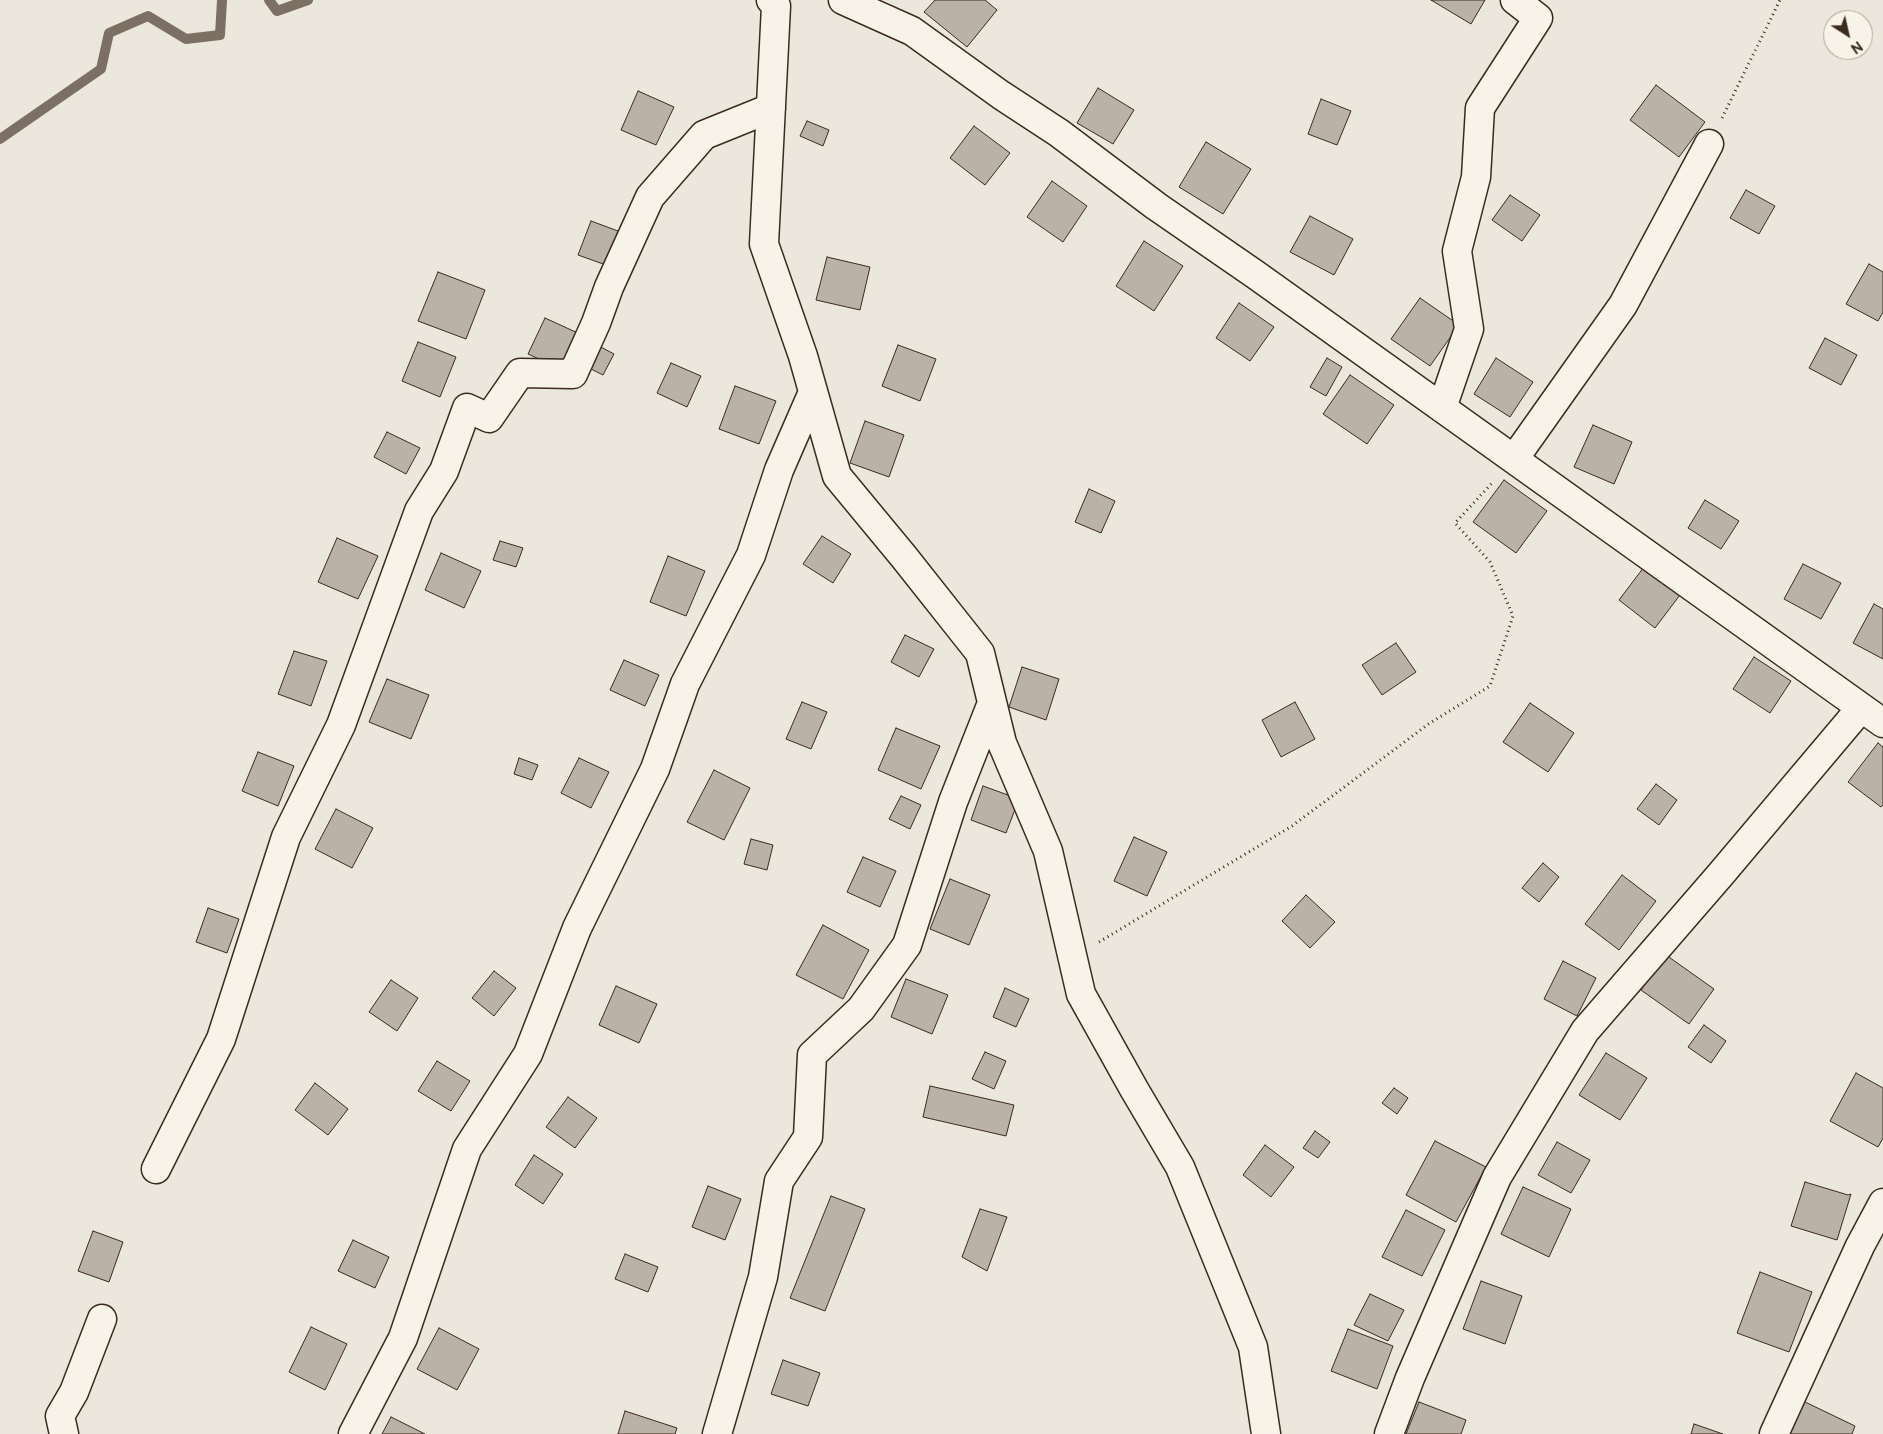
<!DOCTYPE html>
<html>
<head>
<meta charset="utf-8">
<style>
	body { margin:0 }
	#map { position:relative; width:1883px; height:1434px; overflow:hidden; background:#ece7dc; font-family:"Balsamiq Sans",sans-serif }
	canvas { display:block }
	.north { position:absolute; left:1823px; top:10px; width:50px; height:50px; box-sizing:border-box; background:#f7f3e8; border:1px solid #aca397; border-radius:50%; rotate:145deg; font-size:14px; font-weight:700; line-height:20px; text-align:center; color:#3b2a1e }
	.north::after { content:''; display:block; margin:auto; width:18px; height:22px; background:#3b2a1e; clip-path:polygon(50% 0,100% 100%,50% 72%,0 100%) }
</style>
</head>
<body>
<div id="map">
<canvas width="1883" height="1434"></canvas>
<div class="north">N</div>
</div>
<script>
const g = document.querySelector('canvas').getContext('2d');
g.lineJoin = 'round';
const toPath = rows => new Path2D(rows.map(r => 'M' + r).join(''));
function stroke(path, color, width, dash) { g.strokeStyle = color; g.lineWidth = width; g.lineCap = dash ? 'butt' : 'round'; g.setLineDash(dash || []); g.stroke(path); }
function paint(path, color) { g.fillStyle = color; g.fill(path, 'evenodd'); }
stroke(toPath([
	[269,0,277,11,308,0],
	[0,139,101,69,109,33,148,16,186,39,220,35,222,0]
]), '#7c7064', 10);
const building = toPath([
	[935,0,985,0,997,10,967,47,924,12,935,0],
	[1431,0,1485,0,1471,24,1431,0],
	[1656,85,1705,122,1679,157,1630,120,1656,85],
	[1098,88,1134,110,1113,144,1077,123,1098,88],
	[638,91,674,107,656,145,621,130,638,91],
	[1321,99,1351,111,1337,145,1308,134,1321,99],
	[807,121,829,130,823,146,800,136,807,121],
	[974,126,1010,153,985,185,950,158,974,126],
	[1206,142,1251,169,1223,214,1179,187,1206,142],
	[1052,181,1087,206,1063,242,1027,217,1052,181],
	[1746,190,1775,206,1759,234,1730,218,1746,190],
	[1510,195,1540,215,1522,241,1492,220,1510,195],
	[1310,216,1353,239,1334,275,1290,252,1310,216],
	[591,221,618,231,606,265,578,255,591,221],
	[1144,241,1183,266,1154,311,1116,286,1144,241],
	[827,257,870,267,860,310,816,300,827,257],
	[1869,264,1883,272,1883,312,1878,321,1846,304,1869,264],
	[438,272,485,290,466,339,418,321,438,272],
	[1420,298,1459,325,1430,366,1391,339,1420,298],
	[1239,303,1274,327,1250,361,1216,338,1239,303],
	[545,318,580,334,563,370,528,354,545,318],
	[1825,338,1857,355,1841,385,1809,368,1825,338],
	[418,342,456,357,440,397,402,381,418,342],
	[898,345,936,359,920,401,882,386,898,345],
	[599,346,614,354,603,375,589,368,599,346],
	[1327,358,1342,367,1326,396,1310,387,1327,358],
	[1496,358,1533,382,1510,417,1474,394,1496,358],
	[671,363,701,376,687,407,657,393,671,363],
	[1350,375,1394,405,1367,444,1323,414,1350,375],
	[735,386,776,401,759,444,719,429,735,386],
	[865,421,904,435,889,477,850,463,865,421],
	[1593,425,1632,442,1614,484,1574,467,1593,425],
	[387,432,420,448,406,474,374,457,387,432],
	[1504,480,1547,511,1516,553,1473,522,1504,480],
	[1089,489,1115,501,1101,533,1075,522,1089,489],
	[1705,500,1739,521,1721,549,1688,528,1705,500],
	[822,536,851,554,833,583,803,564,822,536],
	[337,538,378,556,358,599,318,582,337,538],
	[500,541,523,548,516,567,493,560,500,541],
	[441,553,481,571,464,608,425,590,441,553],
	[668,556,705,571,686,616,650,602,668,556],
	[1803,564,1841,583,1821,619,1784,599,1803,564],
	[1644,567,1680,595,1655,628,1619,600,1644,567],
	[1874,604,1883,609,1883,659,1853,643,1874,604],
	[905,635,934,649,919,677,891,662,905,635],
	[1396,643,1416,672,1382,695,1362,665,1396,643],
	[294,651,327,661,311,706,278,694,294,651],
	[1754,657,1791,681,1770,713,1733,689,1754,657],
	[624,660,659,675,645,706,610,690,624,660],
	[1022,667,1059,679,1046,720,1009,707,1022,667],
	[387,679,429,695,411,739,369,722,387,679],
	[802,702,827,712,811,749,786,739,802,702],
	[1295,702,1315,739,1281,757,1262,720,1295,702],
	[1530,703,1574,733,1548,772,1503,742,1530,703],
	[896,728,940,746,921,789,878,770,896,728],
	[1878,743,1883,747,1883,805,1881,807,1848,782,1878,743],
	[258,752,294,766,278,806,242,791,258,752],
	[519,758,538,765,532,780,514,774,519,758],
	[579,758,609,772,591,808,561,793,579,758],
	[714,770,750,788,724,840,687,822,714,770],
	[1656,784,1677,800,1659,825,1637,809,1656,784],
	[983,786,1019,799,1006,833,971,820,983,786],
	[901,796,921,805,910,829,889,819,901,796],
	[336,809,373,828,352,868,315,849,336,809],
	[1134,837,1167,852,1147,896,1114,881,1134,837],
	[751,839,773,845,767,870,744,864,751,839],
	[863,857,896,871,880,907,847,892,863,857],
	[1543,863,1559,877,1539,902,1522,888,1543,863],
	[1622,875,1656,901,1619,950,1585,924,1622,875],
	[950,879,990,895,969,945,930,929,950,879],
	[1306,895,1335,922,1310,948,1282,921,1306,895],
	[208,908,239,919,227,953,196,942,208,908],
	[823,925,869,950,843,999,796,975,823,925],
	[1666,955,1714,989,1689,1024,1641,990,1666,955],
	[1563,961,1596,978,1577,1016,1544,999,1563,961],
	[494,971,516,988,494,1016,472,998,494,971],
	[906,979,948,995,932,1034,891,1017,906,979],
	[391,980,418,998,397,1031,369,1012,391,980],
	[616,986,657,1004,639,1043,599,1025,616,986],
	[1005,988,1029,999,1016,1027,993,1017,1005,988],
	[1704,1025,1726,1041,1711,1063,1688,1047,1704,1025],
	[985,1052,1006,1061,994,1089,972,1079,985,1052],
	[1606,1053,1647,1078,1620,1120,1579,1095,1606,1053],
	[437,1061,470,1081,451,1111,418,1091,437,1061],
	[1856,1073,1883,1088,1883,1138,1878,1147,1830,1121,1856,1073],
	[315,1083,348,1109,328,1135,295,1110,315,1083],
	[930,1086,1014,1105,1006,1136,923,1117,930,1086],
	[1394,1088,1408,1098,1397,1114,1382,1103,1394,1088],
	[568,1097,597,1118,575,1148,546,1127,568,1097],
	[1315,1131,1330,1142,1318,1158,1303,1148,1315,1131],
	[1435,1141,1486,1167,1456,1222,1406,1195,1435,1141],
	[1557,1142,1590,1160,1571,1193,1538,1175,1557,1142],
	[1265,1145,1294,1167,1271,1197,1243,1175,1265,1145],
	[534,1155,563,1174,543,1204,515,1185,534,1155],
	[1805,1182,1848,1195,1851,1194,1837,1240,1791,1226,1805,1182],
	[708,1186,741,1199,725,1240,692,1227,708,1186],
	[1523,1187,1571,1209,1549,1257,1501,1234,1523,1187],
	[831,1196,865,1209,825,1311,790,1298,831,1196],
	[980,1209,1007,1217,987,1271,962,1257,980,1209],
	[1406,1210,1445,1230,1422,1276,1382,1257,1406,1210],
	[93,1231,123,1242,109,1282,78,1271,93,1231],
	[353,1240,389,1257,375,1288,338,1271,353,1240],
	[625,1254,658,1267,648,1292,615,1279,625,1254],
	[1760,1272,1812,1292,1789,1352,1737,1333,1760,1272],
	[1481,1281,1522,1296,1505,1344,1463,1329,1481,1281],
	[1370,1294,1404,1310,1388,1341,1354,1325,1370,1294],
	[311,1327,347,1344,325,1390,289,1372,311,1327],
	[439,1328,479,1349,457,1390,417,1369,439,1328],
	[1348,1329,1393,1346,1377,1389,1331,1371,1348,1329],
	[783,1360,820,1373,808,1406,771,1394,783,1360],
	[1803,1401,1855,1426,1852,1434,1787,1434,1803,1401],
	[1419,1402,1466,1420,1461,1434,1406,1434,1419,1402],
	[625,1411,677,1428,675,1434,618,1434,625,1411],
	[391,1417,425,1434,382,1434,391,1417],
	[1694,1424,1723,1434,1691,1434,1694,1424]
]);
paint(building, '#bab2a7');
stroke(building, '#3b2a1e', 1);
const street = toPath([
	[771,0,776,6,764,244,803,356,837,476,904,557,980,653,1002,743,1048,851,1081,994,1134,1089,1180,1167,1253,1347,1266,1434],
	[843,0,912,31,1001,95,1059,133,1156,206,1256,275,1883,723],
	[1442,408,1469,329,1457,251,1476,177,1480,108,1538,18,1515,0],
	[1514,459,1623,305,1709,144],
	[156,1169,221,1039,286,837,341,725,419,511,444,471,467,408,489,418,520,373,573,374,596,323,609,287,650,197,704,135,771,108],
	[64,1434,60,1416,74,1392,102,1319],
	[353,1434,403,1338,467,1149,528,1054,577,928,655,769,685,684,751,555,779,470,813,392],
	[717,1434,763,1277,779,1181,808,1137,812,1055,861,1009,907,945,953,802,992,703],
	[1389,1434,1410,1378,1497,1177,1585,1031,1721,874,1861,708],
	[1774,1434,1860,1246,1883,1203]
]);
stroke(street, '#3b2a1e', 31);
stroke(toPath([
	[1722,118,1780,0],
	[1099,942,1292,826,1430,723,1490,686,1513,616,1490,562,1455,523,1493,482]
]), '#3b2a1e', 3, [1, 4]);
stroke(street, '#f7f3e8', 28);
</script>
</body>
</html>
